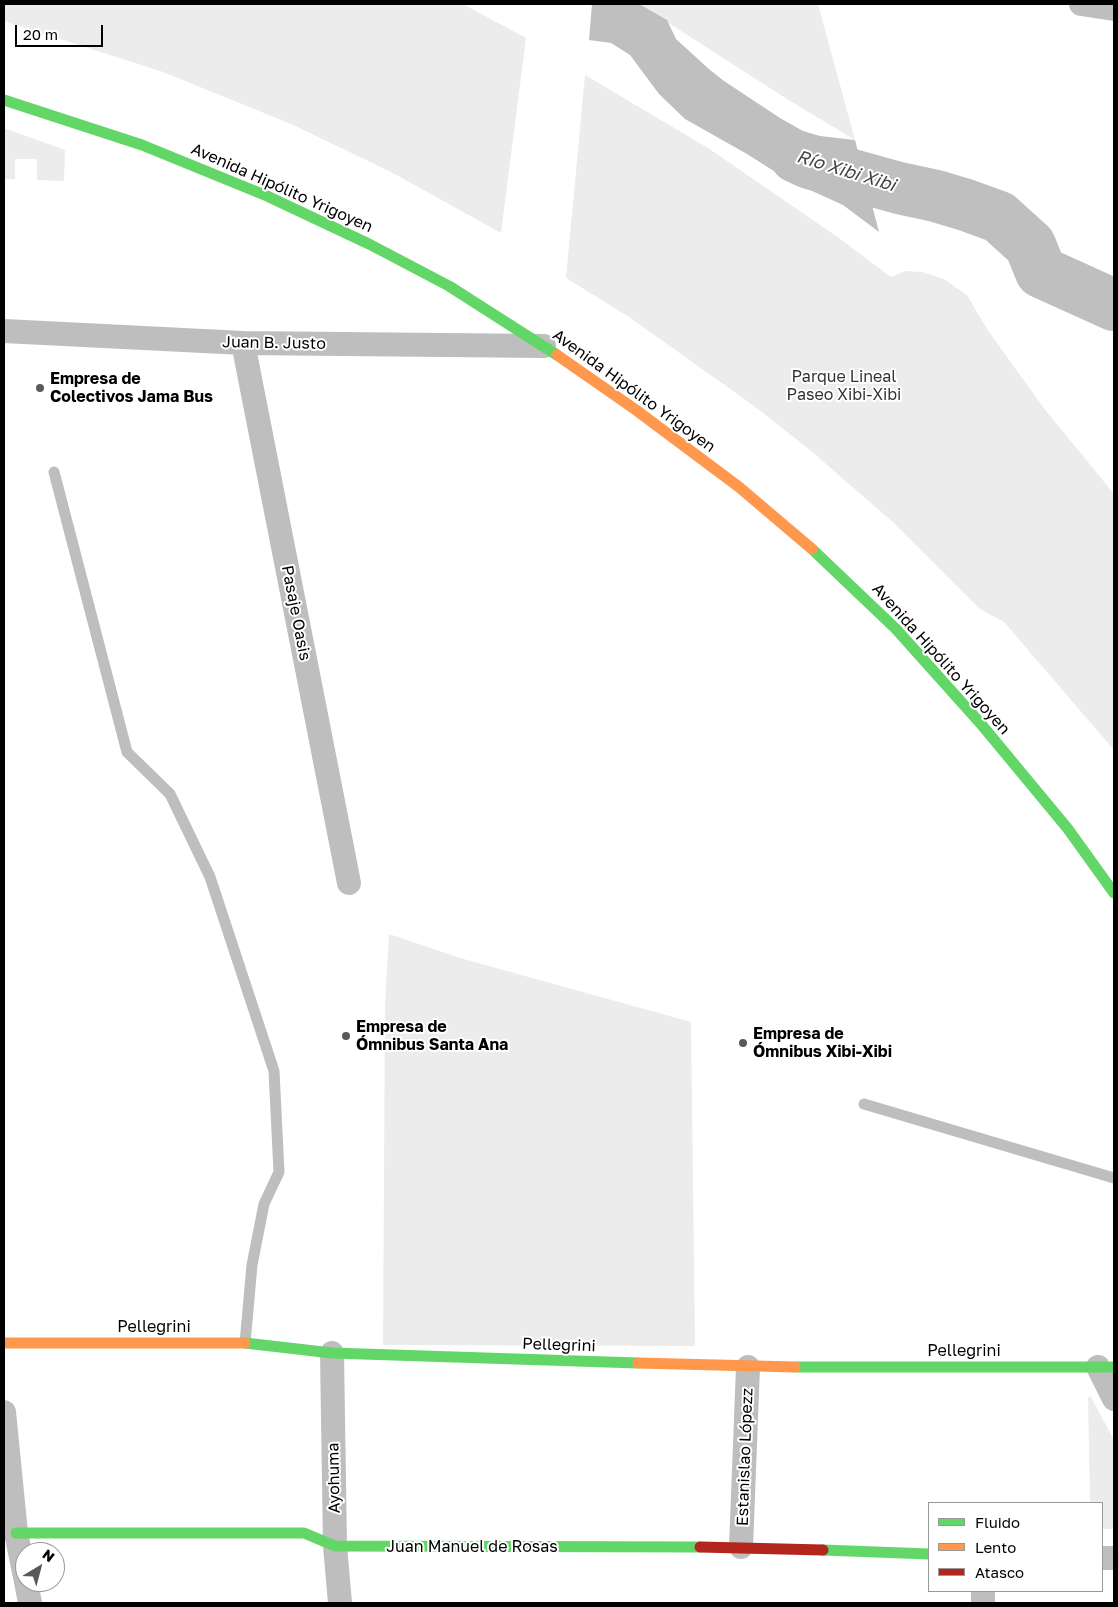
<!DOCTYPE html>
<html>
<head>
<meta charset="utf-8">
<style>
	body { margin:0 }
	#map { position:relative; width:1118px; height:1607px; overflow:hidden; background:#fff; font-family:"Golos Text",sans-serif }
	canvas { display:block }
	.frame { position:absolute; inset:0; border:5px solid #000; pointer-events:none }
	.legend { position:absolute; left:928px; top:1502px; width:175px; height:90px; box-sizing:border-box; background:#fff; border:1px solid #999; margin:0; padding:6px 9px; list-style:none; font-size:15px; color:#000 }
	.legend li { display:flex; align-items:center; gap:10px; height:25px }
	.legend b { width:25px; border:1px solid #999 }
	.north { position:absolute; left:15px; top:1542px; width:50px; height:50px; box-sizing:border-box; background:#fff; border:1px solid #999; border-radius:50%; rotate:37deg; font-size:14px; font-weight:700; line-height:20px; text-align:center; color:#000 }
	.north::after { content:''; display:block; margin:auto; width:18px; height:22px; background:#595959; clip-path:polygon(50% 0,100% 100%,50% 72%,0 100%) }
	.scale { position:absolute; left:15px; top:25px; width:88px; height:22px; box-sizing:border-box; border:2px solid #000; border-top:0; padding-left:6px; font-size:15px; line-height:18px; white-space:nowrap; color:#000; -webkit-text-stroke:4px #fff; paint-order:stroke }
</style>
</head>
<body>
<div id="map">
<canvas width="1118" height="1607"></canvas>
<div class="frame"></div>
<ul class="legend">
<li><b style="height:6px;background:#63d668"></b>Fluido</li>
<li><b style="height:6px;background:#ff974d"></b>Lento</li>
<li><b style="height:6px;background:#b3261e"></b>Atasco</li>
</ul>
<div class="north">N</div>
<div class="scale">20 m</div>
</div>
<script>
const g = document.querySelector('canvas').getContext('2d');
g.lineJoin = 'round';
function paint(path, color) { g.fillStyle = color; g.fill(path, 'evenodd'); }
const toPath = rows => new Path2D(rows.map(r => 'M' + r).join(''));
function stroke(path, color, width, dash) { g.strokeStyle = color; g.lineWidth = width; g.lineCap = dash ? 'butt' : 'round'; g.setLineDash(dash || []); g.stroke(path); }
function label(font, color, halo, rows, align = 'center') {
  g.font = font + ' "Golos Text",sans-serif'; g.lineWidth = 4; g.setLineDash([]); g.textBaseline = 'middle'; g.strokeStyle = halo; g.fillStyle = color; for (const [text, x, y, turn = 0] of rows) {
    g.save(); g.translate(x, y); g.rotate((+turn || 0) * Math.PI / 180); g.textAlign = isNaN(turn) ? turn : align; if (halo) g.strokeText(text, 0, 0); g.fillText(text, 0, 0); g.restore();
  }
}
paint(toPath([
	[4,4,463,4,526,38,501,233,391,172,291,124,163,72,4,21],
	[639,4,818,4,855,140,787,99],
	[585,75,708,148,839,238,891,277,906,271,922,272,944,279,967,295,987,329,1043,407,1114,494,1114,750,1004,622,980,609,895,524,810,450,754,406,629,317,566,278],
	[4,128,65,150,64,181,37,180,37,159,15,159,15,179,4,179],
	[389,934,460,958,691,1022,695,1346,383,1345,385,1005],
	[1088,1397,1091,1397,1114,1440,1114,1529,1102,1529,1102,1503,1090,1503]
]), '#ececec');
paint(toPath([
	[592,4,639,4,667,20,676,39,710,70,724,81,780,118,803,131,820,136,855,140,879,232,843,205,788,180,747,154,685,119,659,94,630,55,611,43,589,40]
]), '#bfbfbf');
stroke(toPath([
	[796,157,809,163,899,188,936,196,966,205,999,217,1030,245,1041,272,1114,305]
]), '#bfbfbf', 52);
stroke(toPath([
	[54,472,127,752,170,794,210,877,274,1071,279,1172,264,1204,252,1265,245,1343],
	[864,1104,1114,1178]
]), '#bebebe', 11);
stroke(toPath([
	[1081,4,1114,9],
	[4,331,243,343,544,346],
	[243,343,349,883],
	[332,1353,335,1546,340,1603],
	[1098,1367,1114,1399],
	[4,1412,16,1533,25,1577],
	[741,1547,748,1367],
	[1102,1558,1114,1558],
	[26,1582,30,1603],
	[983,1591,983,1603]
]), '#bebebe', 24);
stroke(toPath([
	[4,100,142,145,267,196,369,244,449,286,557,355],
	[812,549,896,629,981,724,1068,829,1114,893],
	[245,1343,332,1353,638,1363],
	[795,1367,1114,1367],
	[16,1533,304,1533,335,1546,700,1547],
	[823,1550,929,1554]
]), '#63d668', 11);
stroke(toPath([
	[557,355,636,410,739,487,812,549],
	[4,1343,245,1343],
	[638,1363,795,1367]
]), '#ff974d', 11);
stroke(toPath([
	[700,1547,823,1550]
]), '#b3261e', 11);
for (const [x, y, r, color] of [
	[40,388,5,"#595959"],
	[346,1036,5,"#595959"],
	[743,1043,5,"#595959"]
]) { const dot = new Path2D(); dot.arc(x, y, r, 0, 2 * Math.PI); g.fillStyle = color; g.fill(dot); stroke(dot, '#fff', 2); }
label('16px', '#000', '#fff', [
	["Avenida Hipólito Yrigoyen",282,188,24],
	["Juan B. Justo",274,343,1],
	["Avenida Hipólito Yrigoyen",634,391,36],
	["Pasaje Oasis",296,613,79],
	["Avenida Hipólito Yrigoyen",941,659,48],
	["Pellegrini",154,1327],
	["Pellegrini",559,1345,2],
	["Pellegrini",964,1351],
	["Estanislao Lópezz",745,1457,-88],
	["Ayohuma",334,1478,-91],
	["Juan Manuel de Rosas",472,1547]
]);
label('16px', '#333', '#fff', [
	["Parque Lineal",844,377],
	["Paseo Xibi-Xibi",844,395]
]);
label('bold 16px', '#000', '#fff', [
	["Empresa de",50,379],
	["Colectivos Jama Bus",50,397],
	["Empresa de",356,1027],
	["Ómnibus Santa Ana",356,1045],
	["Empresa de",753,1034],
	["Ómnibus Xibi-Xibi",753,1052]
], 'left');
label('italic 18px', '#444', '#fff', [
	["Río Xibi Xibi",846,171,17]
]);
</script>
</body>
</html>
